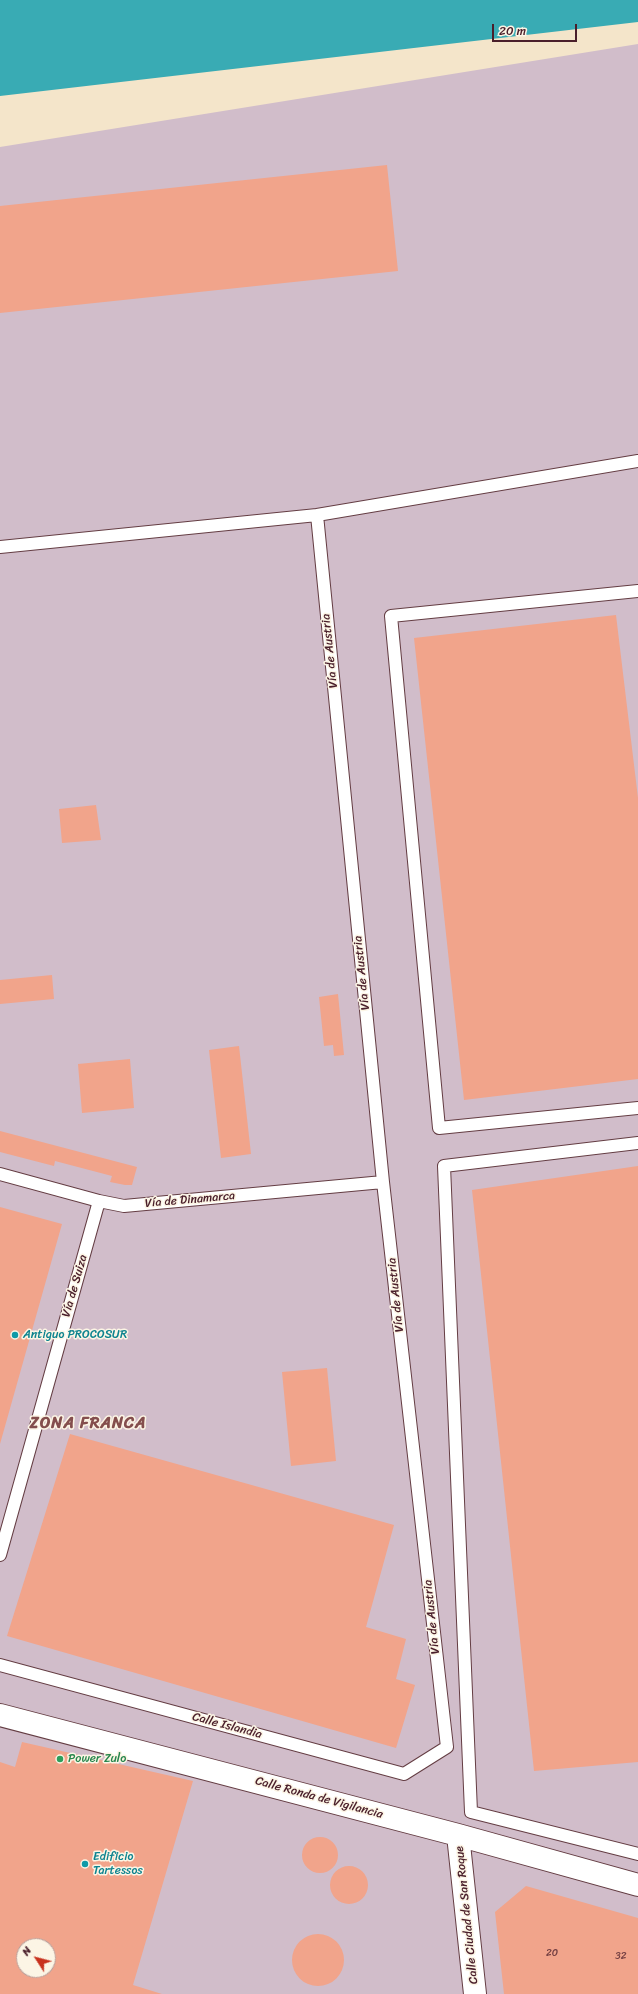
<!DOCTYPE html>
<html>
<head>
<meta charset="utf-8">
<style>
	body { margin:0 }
	#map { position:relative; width:638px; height:1994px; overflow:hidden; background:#f4e5ca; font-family:Sriracha,sans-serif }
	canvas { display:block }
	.north { position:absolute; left:16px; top:1938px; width:40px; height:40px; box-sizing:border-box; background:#fcf5e5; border:1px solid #b59f9b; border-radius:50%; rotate:306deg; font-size:11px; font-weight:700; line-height:16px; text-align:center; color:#4a1f2b }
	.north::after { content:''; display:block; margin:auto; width:14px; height:18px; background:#c8321e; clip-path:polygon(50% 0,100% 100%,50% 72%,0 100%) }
	.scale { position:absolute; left:492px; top:24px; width:85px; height:18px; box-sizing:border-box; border:2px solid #4a1f2b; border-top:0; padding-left:5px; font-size:12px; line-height:14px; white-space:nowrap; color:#4a1f2b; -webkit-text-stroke:3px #fcf5e5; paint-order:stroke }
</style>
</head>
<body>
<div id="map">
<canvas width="638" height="1994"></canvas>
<div class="north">N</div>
<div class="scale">20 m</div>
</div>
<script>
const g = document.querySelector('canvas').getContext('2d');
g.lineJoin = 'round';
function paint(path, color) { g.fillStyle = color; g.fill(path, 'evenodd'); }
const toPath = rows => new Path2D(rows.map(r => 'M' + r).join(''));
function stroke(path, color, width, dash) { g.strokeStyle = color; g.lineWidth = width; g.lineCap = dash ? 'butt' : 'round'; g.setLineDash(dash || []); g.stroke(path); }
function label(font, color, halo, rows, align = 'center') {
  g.font = font + ' Sriracha,sans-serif'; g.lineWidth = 3; g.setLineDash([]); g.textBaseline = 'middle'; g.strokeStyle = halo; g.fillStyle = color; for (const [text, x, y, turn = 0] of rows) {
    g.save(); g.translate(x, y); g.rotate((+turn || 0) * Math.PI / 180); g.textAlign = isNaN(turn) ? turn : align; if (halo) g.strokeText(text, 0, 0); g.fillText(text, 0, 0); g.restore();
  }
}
paint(toPath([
	[638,44,638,1994,0,1994,0,147],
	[24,1946,48,1946,48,1970,24,1970]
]), '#d1bdca');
paint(toPath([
	[0,0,638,0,638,22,0,96]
]), '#39abb4');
paint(toPath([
	[387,165,398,271,0,313,0,206],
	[616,615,638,798,638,1079,464,1100,414,638],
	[96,805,101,840,62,843,59,809],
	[52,975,54,999,0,1004,0,980],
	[338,994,344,1055,334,1056,333,1045,324,1046,319,997],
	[239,1046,251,1154,221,1158,209,1050],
	[130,1059,134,1108,82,1113,78,1064],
	[0,1131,137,1167,132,1185,125,1185,110,1182,112,1176,55,1161,54,1166,0,1152],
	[638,1166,638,1762,534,1771,472,1190],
	[0,1207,62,1224,0,1444],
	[327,1368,336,1461,291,1466,282,1372],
	[70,1434,394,1525,366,1627,406,1639,396,1679,415,1685,396,1748,7,1636],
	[22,1742,193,1781,133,1985,162,1994,0,1994,0,1762,15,1767],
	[24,1946,48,1946,48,1970,24,1970],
	'302 1855a18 18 0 1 1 36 0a18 18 0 1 1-36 0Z',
	'330 1885a19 19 0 1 1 38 0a19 19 0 1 1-38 0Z',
	[526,1886,638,1918,638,1994,504,1994,495,1912],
	'292 1960a26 26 0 1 1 52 0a26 26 0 1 1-52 0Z'
]), '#f1a48b');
const lane = toPath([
	[317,515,638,461],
	[0,547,317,515,383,1182,447,1747,404,1774,0,1665],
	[638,591,391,616,439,1128,638,1108],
	[638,1143,444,1166,471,1812,638,1854],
	[0,1174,99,1201,124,1206,383,1182],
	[0,1555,99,1201]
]);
const street = toPath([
	[0,1715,458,1835,638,1885],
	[458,1835,475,1994]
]);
stroke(lane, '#643d43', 14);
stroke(street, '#643d43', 24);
stroke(lane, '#fff', 12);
stroke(street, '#fff', 22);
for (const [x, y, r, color] of [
	[15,1335,4,"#0f9aa8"],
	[60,1759,4,"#2e9e5b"],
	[85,1864,4,"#0f9aa8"]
]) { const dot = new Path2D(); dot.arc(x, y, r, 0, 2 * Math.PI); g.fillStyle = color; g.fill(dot); stroke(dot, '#fcf5e5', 1.5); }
label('10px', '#744043', null, [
	["20",552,1953],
	["32",621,1956]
]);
label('12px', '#4a1f2b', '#fcf5e5', [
	["Vía de Austria",330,651,-96],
	["Vía de Austria",362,973,-96],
	["Vía de Dinamarca",190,1200,-5],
	["Vía de Suiza",75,1286,-74],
	["Vía de Austria",396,1295,-96],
	["Vía de Austria",432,1617,-96],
	["Calle Islandia",227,1726,15],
	["Calle Ronda de Vigilancia",319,1798,15],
	["Calle Ciudad de San Roque",467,1915,-96]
]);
label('12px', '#0d838f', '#fcf5e5', [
	["Antiguo PROCOSUR",23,1335],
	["Edificio",93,1857],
	["Tartessos",93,1871]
], 'left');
label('12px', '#27864d', '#fcf5e5', [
	["Power Zulo",68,1759]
], 'left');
g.letterSpacing = '1px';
label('bold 16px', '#844e4d', '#fcf5e5', [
	["ZONA FRANCA",88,1424]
]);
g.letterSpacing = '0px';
</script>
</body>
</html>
